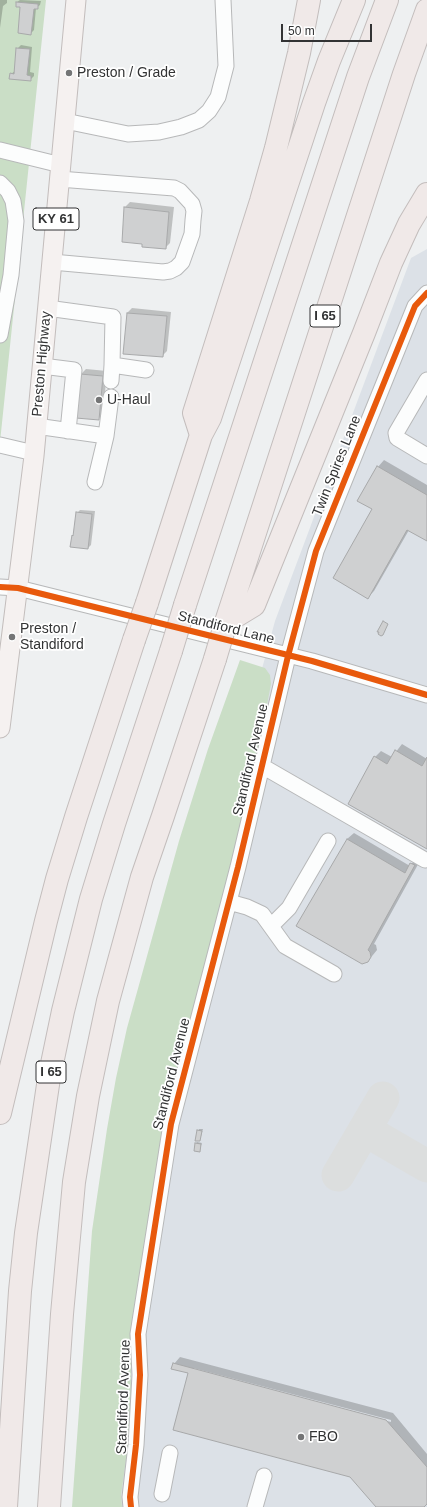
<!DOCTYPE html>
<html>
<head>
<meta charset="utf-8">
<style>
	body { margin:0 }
	#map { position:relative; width:427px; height:1507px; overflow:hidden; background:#eef0f1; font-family:Helvetica,sans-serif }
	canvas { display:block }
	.scale { position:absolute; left:281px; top:24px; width:91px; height:18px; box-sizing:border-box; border:2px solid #323334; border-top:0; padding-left:5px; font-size:12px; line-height:14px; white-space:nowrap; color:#323334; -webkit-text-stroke:3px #fff; paint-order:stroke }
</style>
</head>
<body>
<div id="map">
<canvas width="427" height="1507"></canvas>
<div class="scale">50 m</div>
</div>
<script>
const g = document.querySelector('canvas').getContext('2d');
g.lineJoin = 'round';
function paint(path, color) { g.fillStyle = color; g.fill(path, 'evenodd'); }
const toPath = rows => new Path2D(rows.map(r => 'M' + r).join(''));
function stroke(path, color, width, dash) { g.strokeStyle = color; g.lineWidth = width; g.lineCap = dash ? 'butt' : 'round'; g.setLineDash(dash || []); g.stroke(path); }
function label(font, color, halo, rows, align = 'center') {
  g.font = font + ' Helvetica,sans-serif'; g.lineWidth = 3.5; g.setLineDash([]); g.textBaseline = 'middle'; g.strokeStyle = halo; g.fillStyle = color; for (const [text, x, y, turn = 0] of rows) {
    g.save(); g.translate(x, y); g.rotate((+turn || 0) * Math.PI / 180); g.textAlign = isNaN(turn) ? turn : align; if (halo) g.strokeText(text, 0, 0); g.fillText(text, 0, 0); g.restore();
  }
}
paint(toPath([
	[427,249,427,1507,100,1507,159,1046,275,621,411,258]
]), '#dce1e7');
paint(toPath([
	[0,0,46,0,0,442],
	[240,660,265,668,270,675,271,684,259,747,232,860,160,1150,135,1301,131,1349,131,1424,121,1495,122,1507,72,1507,92,1231,107,1129,116,1078,127,1028,179,841,208,749]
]), '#cadec6');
paint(toPath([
	[0,0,7,0,7,3,3,6,0,28],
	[20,0,41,1,40,5,36,8,34,30,31,33,21,6,17,2],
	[21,45,32,47,30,72,34,73,34,76,30,80,11,74,15,71,17,49],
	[130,202,174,207,170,243,165,248,143,243,123,241,125,207],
	[132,308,171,312,167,351,162,356,127,313],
	[86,369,107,371,103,414,98,419,81,374],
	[384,460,427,485,427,540,409,530,374,591,368,597,378,467],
	[80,510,95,511,91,545,88,548,73,536,75,534,77,513],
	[402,744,427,759,427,848,375,757,381,751,392,757],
	[354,833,410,866,417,857,421,859,374,944,376,945,377,950,368,961,347,839],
	[199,1129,203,1129,200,1140,196,1140],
	[197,1142,202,1143,199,1151,196,1143],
	[180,1357,393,1413,427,1454,427,1503,422,1507,378,1507,351,1476,189,1372,174,1364],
	[193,1368,391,1420,391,1422,193,1370]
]), '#0003');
stroke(toPath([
	[365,1130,427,1166],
	[338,1175,383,1098]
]), '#dcdede', 33);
const building = toPath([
	[16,2,38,4,38,9,34,9,31,35,18,33,20,7,16,7,16,2],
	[16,48,30,49,27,75,31,76,31,81,9,79,10,73,14,74,16,48],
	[124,207,169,212,166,249,142,247,142,244,122,242,124,207],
	[127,313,167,316,163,357,123,354,127,313],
	[80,374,103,376,99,420,76,418,80,374],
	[377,466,427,495,427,541,407,530,368,599,333,578,372,509,357,501,377,466],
	[76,512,92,514,88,549,70,547,72,535,73,536,76,512],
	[383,621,388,624,383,635,381,636,378,634,379,632,377,632,383,621],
	[395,750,422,766,427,757,427,849,348,804,374,756,387,764,395,750],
	[347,839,405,873,410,863,415,865,368,950,370,952,371,957,368,962,362,964,296,926,347,839],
	[197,1130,202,1131,200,1141,195,1141,197,1130],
	[195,1143,201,1144,200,1152,194,1151,195,1143],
	[173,1363,386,1420,427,1467,427,1504,424,1507,376,1507,350,1477,173,1430,188,1373,171,1369,173,1363]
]);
paint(building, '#cfd0d1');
stroke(building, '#a8a9aa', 1);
const minor = toPath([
	[65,121,128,134,159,132,181,127,199,120,209,111,218,97,226,66,223,0],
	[0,150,61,165],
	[0,183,8,191,13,201,16,221,11,275,0,335],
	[52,262,163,272,170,271,176,268,182,262,192,234,193,220,194,211,192,204,180,191,174,188,59,179],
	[47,308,113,317,112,365,146,370],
	[42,366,74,370,68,431],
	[427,380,396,433,397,438,427,456],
	[111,381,112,365],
	[36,426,106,436,111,397],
	[0,445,34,453],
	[95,482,106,436],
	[0,587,18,588,312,661,427,695],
	[262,766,425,860],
	[229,902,247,907,262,914,285,946,334,974],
	[271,926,289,908,328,841],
	[162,1494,170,1453],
	[131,1507,130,1497,136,1445,140,1375,138,1334,171,1124,238,867,288,656,316,551,415,306,427,293],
	[255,1507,264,1476]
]);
const major = toPath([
	[0,728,34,456,76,0]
]);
const highway = toPath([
	[201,435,194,413,261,201,276,148,299,53,309,0],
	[147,603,201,435,210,418,314,103,329,61,354,0],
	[185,605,358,77,387,0],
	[226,622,404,74,427,10],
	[226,622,254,605,364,333,391,263,409,224,427,194],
	[0,1113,46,921,57,879,76,817,134,640],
	[6,1507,20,1291,26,1233,49,1078,63,1011,91,899,114,824,171,651],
	[49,1507,62,1314,74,1182,88,1096,108,1001,142,877,163,816,215,659]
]);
stroke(minor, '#b7b8b9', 17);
stroke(major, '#c3bdbc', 21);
stroke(highway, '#c3bdbc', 24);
stroke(minor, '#fcfdfd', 15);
stroke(major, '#f5f1f0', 19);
stroke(highway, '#f0e9e8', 22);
const highwayBridge = toPath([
	[134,640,147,603],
	[171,651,185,605],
	[215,659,226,622]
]);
stroke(highwayBridge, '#c3bdbc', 24, []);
stroke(highwayBridge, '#f0e9e8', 22);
stroke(toPath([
	[0,587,18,588,312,661,427,695],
	[131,1507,130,1497,136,1445,140,1375,138,1334,171,1124,238,867,288,656,316,551,415,306,427,293]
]), '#e8590c', 6);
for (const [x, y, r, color] of [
	[69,73,4,"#747576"],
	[99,400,4,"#747576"],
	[12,637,4,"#747576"],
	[301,1437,4,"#747576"]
]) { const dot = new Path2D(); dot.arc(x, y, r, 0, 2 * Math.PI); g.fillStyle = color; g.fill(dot); stroke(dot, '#fff', 1.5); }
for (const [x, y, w] of [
	[56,219,46],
	[325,316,30],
	[51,1072,30]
]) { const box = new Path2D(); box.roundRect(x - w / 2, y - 11, w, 22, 3); g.fillStyle = '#fff'; g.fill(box); stroke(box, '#323334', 1); }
label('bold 13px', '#323334', null, [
	["KY 61",56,219],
	["I 65",325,316],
	["I 65",51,1072]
]);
label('14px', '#323334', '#fff', [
	["Preston / Grade",77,73],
	["U-Haul",107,400],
	["Preston /",20,629],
	["Standiford",20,645],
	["FBO",309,1437]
], 'left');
label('14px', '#323334', '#fff', [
	["Preston Highway",42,364,-85],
	["Twin Spires Lane",337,466,-68],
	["Standiford Lane",226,628,14],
	["Standiford Avenue",251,760,-77],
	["Standiford Avenue",172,1074,-76],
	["Standiford Avenue",124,1397,-88]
]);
</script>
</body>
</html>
